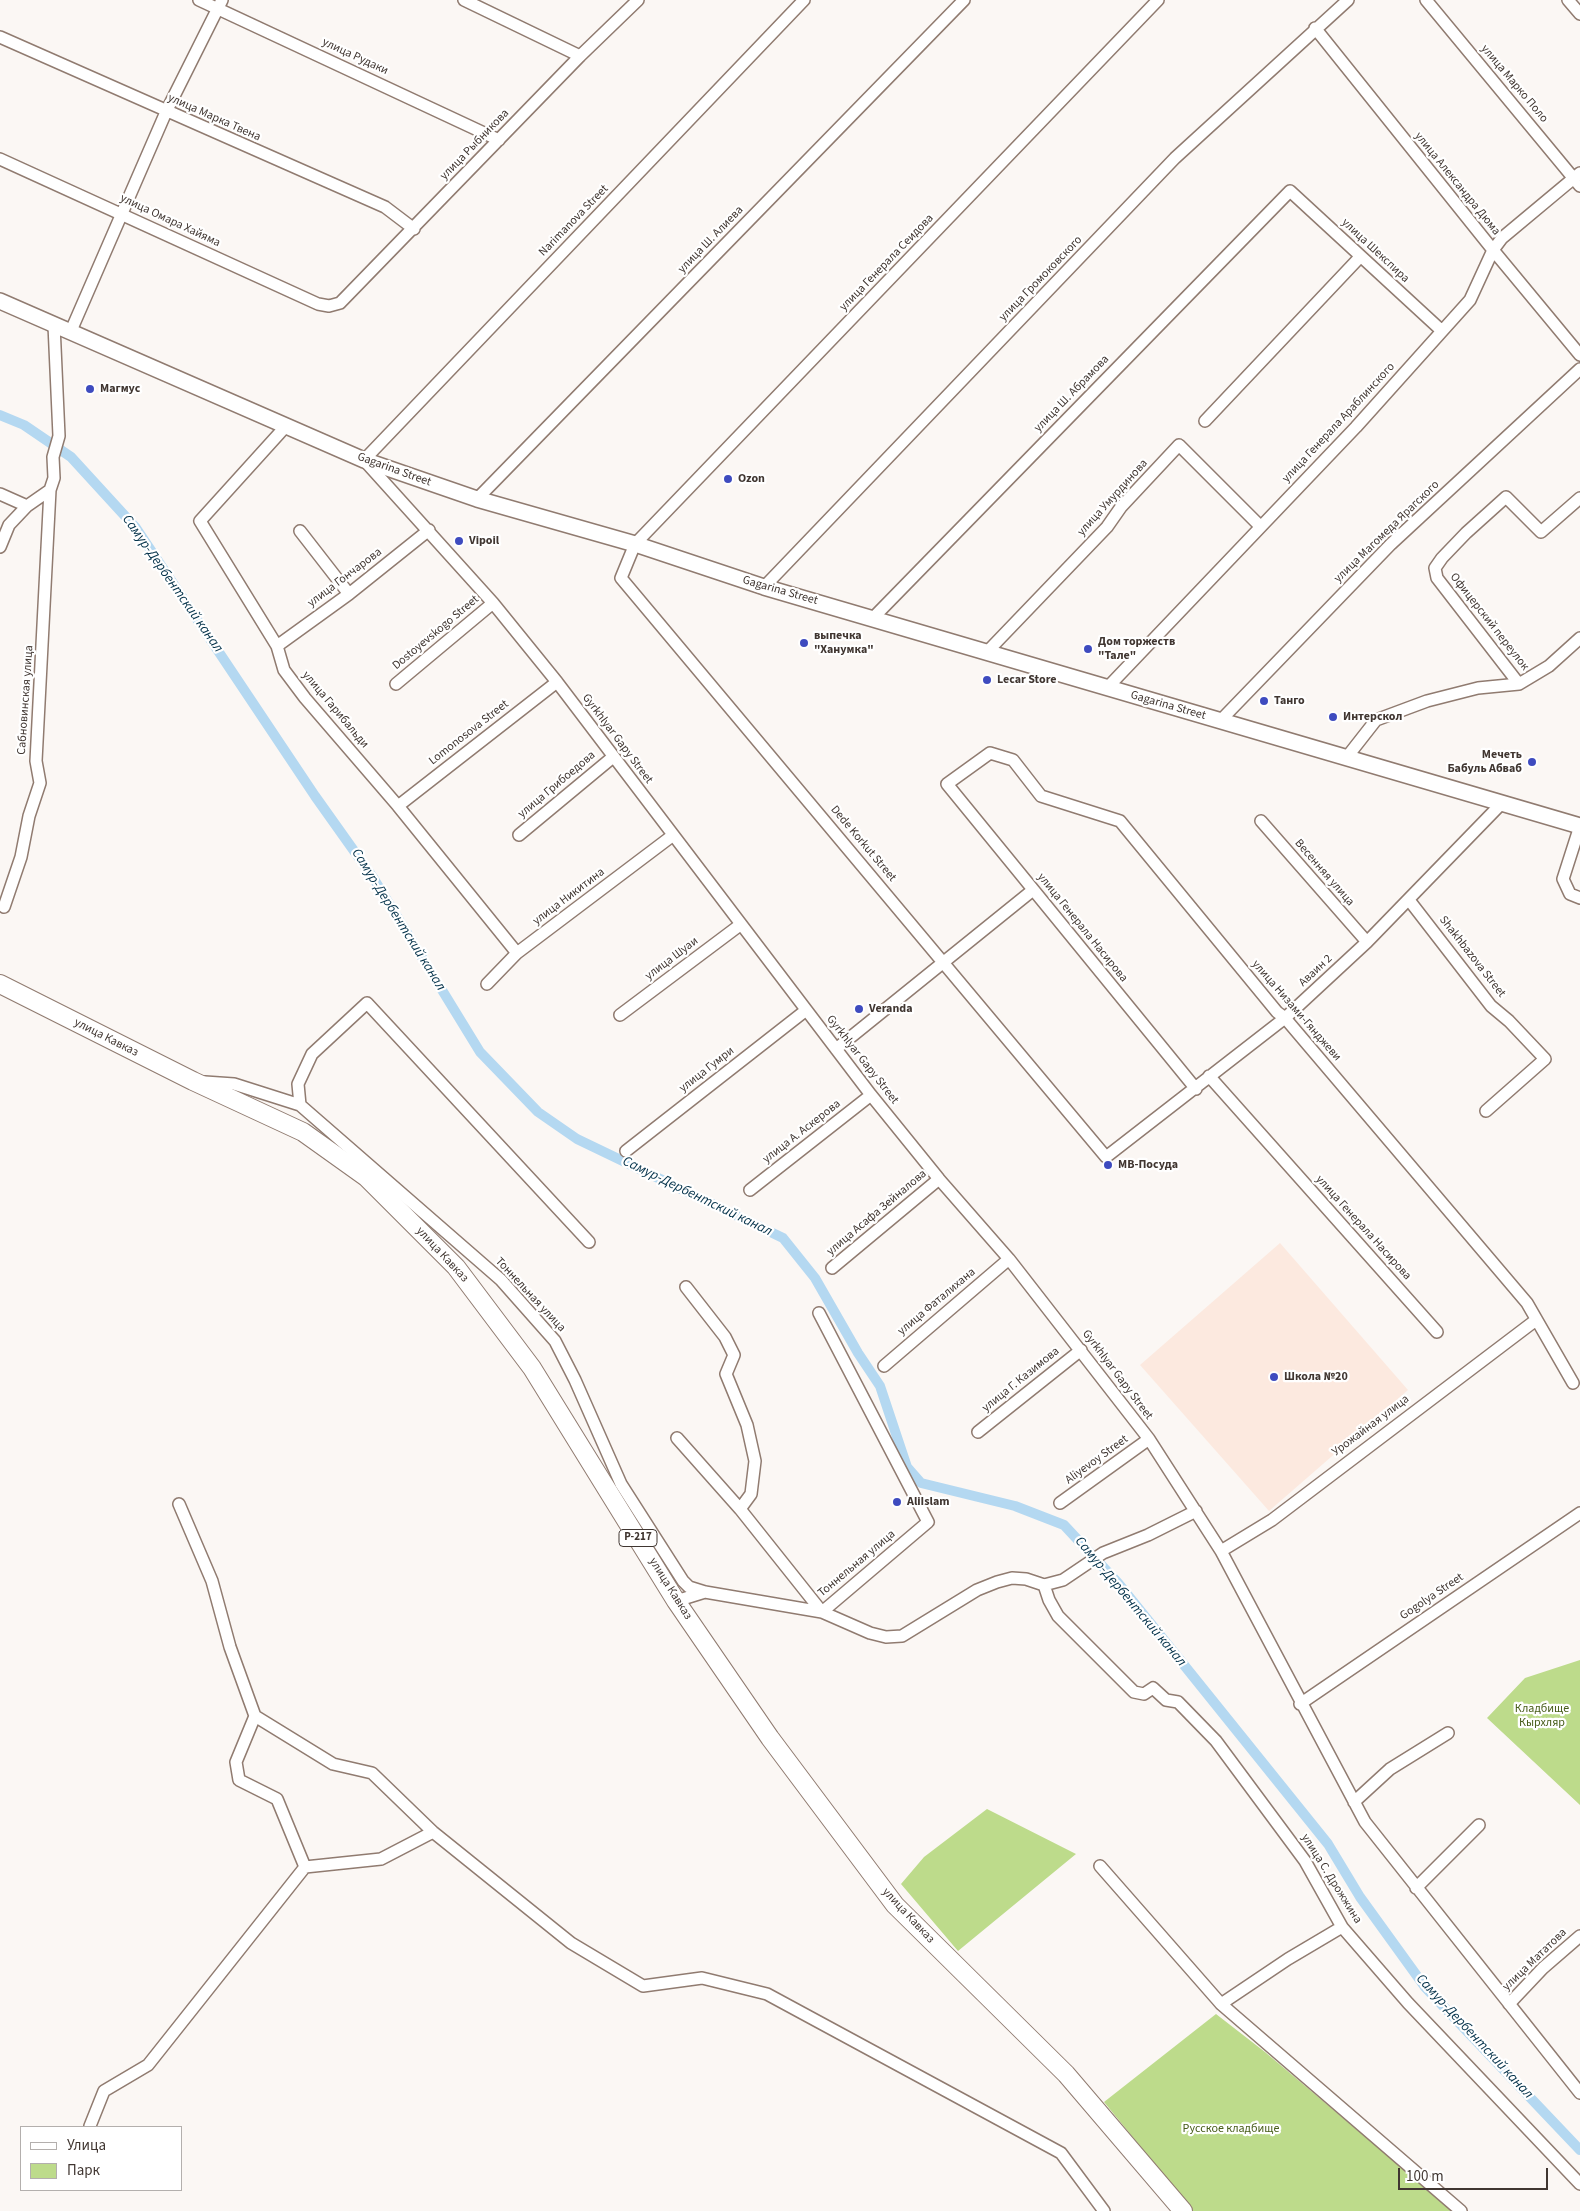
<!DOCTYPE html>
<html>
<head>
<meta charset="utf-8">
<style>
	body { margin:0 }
	#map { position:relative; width:1580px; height:2211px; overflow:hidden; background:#fbf7f4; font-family:"Source Sans 3",sans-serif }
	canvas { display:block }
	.legend { position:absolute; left:20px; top:2126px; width:162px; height:65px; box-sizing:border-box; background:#fff; border:1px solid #b3afad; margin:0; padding:6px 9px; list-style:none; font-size:15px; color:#403631 }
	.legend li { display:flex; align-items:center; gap:10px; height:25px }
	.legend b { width:25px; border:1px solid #b3afad }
	.scale { position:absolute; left:1398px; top:2168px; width:150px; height:22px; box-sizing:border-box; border:2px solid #403631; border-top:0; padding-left:6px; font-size:15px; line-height:18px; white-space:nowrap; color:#403631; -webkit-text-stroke:4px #fff; paint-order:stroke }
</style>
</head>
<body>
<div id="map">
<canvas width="1580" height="2211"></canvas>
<ul class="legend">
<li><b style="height:6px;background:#fff"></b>Улица</li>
<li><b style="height:14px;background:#bddb8b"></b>Парк</li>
</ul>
<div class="scale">100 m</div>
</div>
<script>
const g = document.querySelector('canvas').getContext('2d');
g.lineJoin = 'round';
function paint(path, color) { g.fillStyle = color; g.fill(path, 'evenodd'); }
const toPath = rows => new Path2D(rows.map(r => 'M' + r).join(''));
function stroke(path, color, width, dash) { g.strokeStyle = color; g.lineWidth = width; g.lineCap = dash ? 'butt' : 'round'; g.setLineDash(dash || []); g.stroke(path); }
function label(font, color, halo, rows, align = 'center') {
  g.font = font + ' "Source Sans 3",sans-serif'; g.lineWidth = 4.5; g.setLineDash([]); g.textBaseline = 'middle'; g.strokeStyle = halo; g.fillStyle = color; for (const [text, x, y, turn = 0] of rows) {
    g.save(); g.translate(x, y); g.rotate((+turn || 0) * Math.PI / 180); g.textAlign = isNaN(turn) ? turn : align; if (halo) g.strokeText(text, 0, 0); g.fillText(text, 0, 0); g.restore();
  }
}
paint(toPath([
	[1280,1243,1408,1390,1269,1511,1140,1365]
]), '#fce9df');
paint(toPath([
	[1580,1660,1580,1805,1487,1718,1525,1678],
	[987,1809,1076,1854,958,1951,901,1884,924,1857],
	[1216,2014,1265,2052,1453,2211,1193,2211,1104,2102]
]), '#bddb8b');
stroke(toPath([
	[0,415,24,425,71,457,136,528,315,796,374,879,480,1052,538,1112,577,1139,783,1238,815,1278,858,1353,880,1386,907,1467,921,1483,1015,1506,1064,1525,1118,1583,1328,1844,1360,1897,1425,1987,1580,2150]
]), '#b4d8f1', 10);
const minor = toPath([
	[199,0,499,140],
	[464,0,580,56],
	[804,0,364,460,493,603,557,682,871,1095,939,1179,1009,1259,1149,1439,1221,1551,1365,1822,1580,2093],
	[1158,0,635,544,621,578,1106,1157,1285,1018,1367,942,1502,803],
	[1426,0,1580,186],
	[1568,0,1580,14],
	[1315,28,1493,250,1580,355],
	[0,37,385,207,414,229],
	[0,159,318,304,329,306,340,303,580,56,638,0],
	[70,333,166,112,222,0],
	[1205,421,1360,257],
	[286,426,200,521,277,646,284,670,305,698,398,806,517,953],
	[0,494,27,506],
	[477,499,964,0],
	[300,531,349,594],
	[0,547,9,525,27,506,50,490,54,478,53,457,59,436,54,325],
	[764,587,1175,158,1348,0],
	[873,618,1290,191,1442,331],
	[277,646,349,594,429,530],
	[987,652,1107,527,1121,507,1179,445,1260,526],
	[396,684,493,603],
	[1519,684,1437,578,1435,568,1442,558,1466,533,1506,497,1541,532,1580,498],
	[1107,688,1356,427,1470,300,1493,250,1502,238,1580,173],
	[1220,721,1391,544,1580,369],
	[1347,757,1376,720,1427,701,1478,688,1519,684,1549,666,1580,638],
	[398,806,557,682],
	[1261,821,1367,942],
	[1580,826,1563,879,1570,894,1580,898],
	[519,835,613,757],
	[1409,900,1491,1006,1509,1021,1545,1059,1486,1111],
	[4,907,21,857,29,816,40,783,36,761,50,490],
	[487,984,517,953,672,836],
	[620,1015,740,925],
	[836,1049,1033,890],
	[1209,1076,1437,1332],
	[205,1082,234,1084,300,1105],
	[1196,1089,947,784,990,753,1013,760,1041,796,1120,821,1277,1012,1285,1018,1527,1303,1573,1383],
	[626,1151,805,1011],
	[750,1190,871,1095],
	[589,1242,367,1003,312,1054,298,1084,300,1105,501,1280,555,1341,575,1380,621,1484,683,1581,689,1587,705,1592,822,1612,928,1522,819,1313],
	[832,1268,939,1179],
	[686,1287,725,1337,734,1355,726,1374,747,1425,755,1461,751,1494,740,1509],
	[884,1366,1009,1259],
	[978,1432,1081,1350],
	[677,1438,740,1509,822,1612,870,1633,886,1637,902,1636,977,1590,997,1582,1012,1578,1026,1579,1044,1585,1063,1580,1103,1553,1148,1535,1196,1511],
	[1060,1503,1149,1439],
	[179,1504,212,1581,230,1647,255,1716,333,1764,372,1773,433,1832,571,1943,643,1986,702,1978,767,1994,1061,2153,1104,2211],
	[1221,1551,1272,1520,1536,1320],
	[1044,1585,1049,1600,1058,1616,1134,1692,1144,1694,1153,1688,1166,1700,1178,1702,1216,1741,1305,1861,1342,1927,1408,2003,1580,2184],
	[676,1601,705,1592],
	[1300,1704,1580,1513],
	[255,1716,236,1762,239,1780,277,1799,305,1867],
	[1354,1802,1390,1769,1448,1733],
	[1100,1866,1221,2004,1461,2211],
	[1416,1888,1479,1825],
	[1221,2004,1288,1959,1342,1927],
	[1509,2004,1543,1968,1580,1936],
	[90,2126,104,2091,148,2065,305,1867,381,1859,433,1832]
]);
const major = toPath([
	[0,301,364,460,477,499,635,544,764,587,1580,826]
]);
const highway = toPath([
	[0,984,193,1081,303,1132,366,1177,456,1267,532,1368,676,1601,770,1738,895,1905,1066,2074,1183,2211]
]);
stroke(minor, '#907b70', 14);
stroke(major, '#907b70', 18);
stroke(highway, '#907b70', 20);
stroke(minor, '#fff', 11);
stroke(major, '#fff', 15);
stroke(highway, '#fff', 18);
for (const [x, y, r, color] of [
	[90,389,5,"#3e4bbf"],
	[728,479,5,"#3e4bbf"],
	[459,541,5,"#3e4bbf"],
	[804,643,5,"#3e4bbf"],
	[1088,649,5,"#3e4bbf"],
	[987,680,5,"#3e4bbf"],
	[1264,701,5,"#3e4bbf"],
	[1333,717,5,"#3e4bbf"],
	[1532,762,5,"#3e4bbf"],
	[859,1009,5,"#3e4bbf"],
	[1108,1165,5,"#3e4bbf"],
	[1274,1377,5,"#3e4bbf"],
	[897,1502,5,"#3e4bbf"]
]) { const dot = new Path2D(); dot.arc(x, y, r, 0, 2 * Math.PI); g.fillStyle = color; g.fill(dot); stroke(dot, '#fff', 2); }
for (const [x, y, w] of [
	[638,1538,38]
]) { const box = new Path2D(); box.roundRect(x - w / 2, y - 8.5, w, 17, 4); g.fillStyle = '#fff'; g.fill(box); stroke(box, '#403631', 1); }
label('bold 11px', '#403631', null, [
	["Р-217",638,1538]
]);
label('12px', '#403631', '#fff', [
	["улица Рудаки",355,57,25],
	["улица Марко Поло",1514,84,50],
	["улица Марка Твена",214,118,24],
	["улица Рыбникова",475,145,-46],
	["улица Александра Дюма",1457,184,51],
	["улица Омара Хайяма",170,221,25],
	["Narimanova Street",574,221,-46],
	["улица Ш. Алиева",711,240,-46],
	["улица Шекспира",1375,251,43],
	["улица Генерала Сеидова",887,263,-46],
	["улица Громоковского",1041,279,-46],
	["улица Ш. Абрамова",1072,394,-46],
	["улица Генерала Араблинского",1339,423,-47],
	["Gagarina Street",394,470,20],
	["улица Умурдинова",1113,498,-48],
	["улица Магомеда Ярагского",1387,532,-44],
	["улица Гончарова",345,578,-37],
	["Gagarina Street",780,591,16],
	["Офицерский переулок",1489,622,52],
	["Dostoyevskogo Street",436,633,-40],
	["Сабновинская улица",26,700,-86],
	["Gagarina Street",1168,706,16],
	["улица Гарибальди",335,710,50],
	["Lomonosova Street",469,733,-38],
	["Gyrkhlyar Gapy Street",617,739,53],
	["улица Грибоедова",557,785,-40],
	["Dede Korkut Street",863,844,50],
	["Весенняя улица",1324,873,49],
	["улица Никитина",569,897,-37],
	["улица Генерала Насирова",1082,928,51],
	["Shakhbazova Street",1472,957,52],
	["улица Шуаи",672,959,-37],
	["Аваин 2",1316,971,-43],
	["улица Низами-Гянджеви",1296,1011,49],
	["улица Кавказ",106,1038,27],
	["Gyrkhlyar Gapy Street",862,1060,52],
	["улица Гумри",707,1070,-38],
	["улица А. Аскерова",802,1132,-38],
	["улица Асафа Зейналова",877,1213,-40],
	["улица Генерала Насирова",1363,1228,48],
	["улица Кавказ",442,1255,47],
	["Тоннельная улица",530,1295,47],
	["улица Фаталихана",937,1302,-40],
	["Gyrkhlyar Gapy Street",1117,1375,53],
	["улица Г. Казимова",1021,1380,-39],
	["Урожайная улица",1371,1426,-37],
	["Aliyevoy Street",1097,1460,-36],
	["Тоннельная улица",857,1564,-40],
	["улица Кавказ",670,1589,58],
	["Gogolya Street",1432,1597,-34],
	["улица С. Дрожжина",1331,1879,58],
	["улица Кавказ",908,1916,47],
	["улица Мататова",1535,1960,-44]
]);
label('bold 12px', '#403631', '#fff', [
	["Магмус",100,389],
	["Ozon",738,479],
	["Vipoil",469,541],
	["выпечка",814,636],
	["\"Ханумка\"",814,650],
	["Дом торжеств",1098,642],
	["\"Тале\"",1098,656],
	["Lecar Store",997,680],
	["Танго",1274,701],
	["Интерскол",1343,717],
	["Мечеть",1522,755,"right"],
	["Бабуль Абваб",1522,769,"right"],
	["Veranda",869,1009],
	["МВ-Посуда",1118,1165],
	["Школа №20",1284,1377],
	["AliIslam",907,1502]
], 'left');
label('12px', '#485d1a', '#fff', [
	["Кладбище",1542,1709],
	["Кырхляр",1542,1723],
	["Русское кладбище",1231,2129]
]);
label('italic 14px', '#04324a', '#fff', [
	["Самур-Дербентский канал",172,584,55],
	["Самур-Дербентский канал",398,920,58],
	["Самур-Дербентский канал",697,1197,26],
	["Самур-Дербентский канал",1130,1602,50],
	["Самур-Дербентский канал",1474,2037,47]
]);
</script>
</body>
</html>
